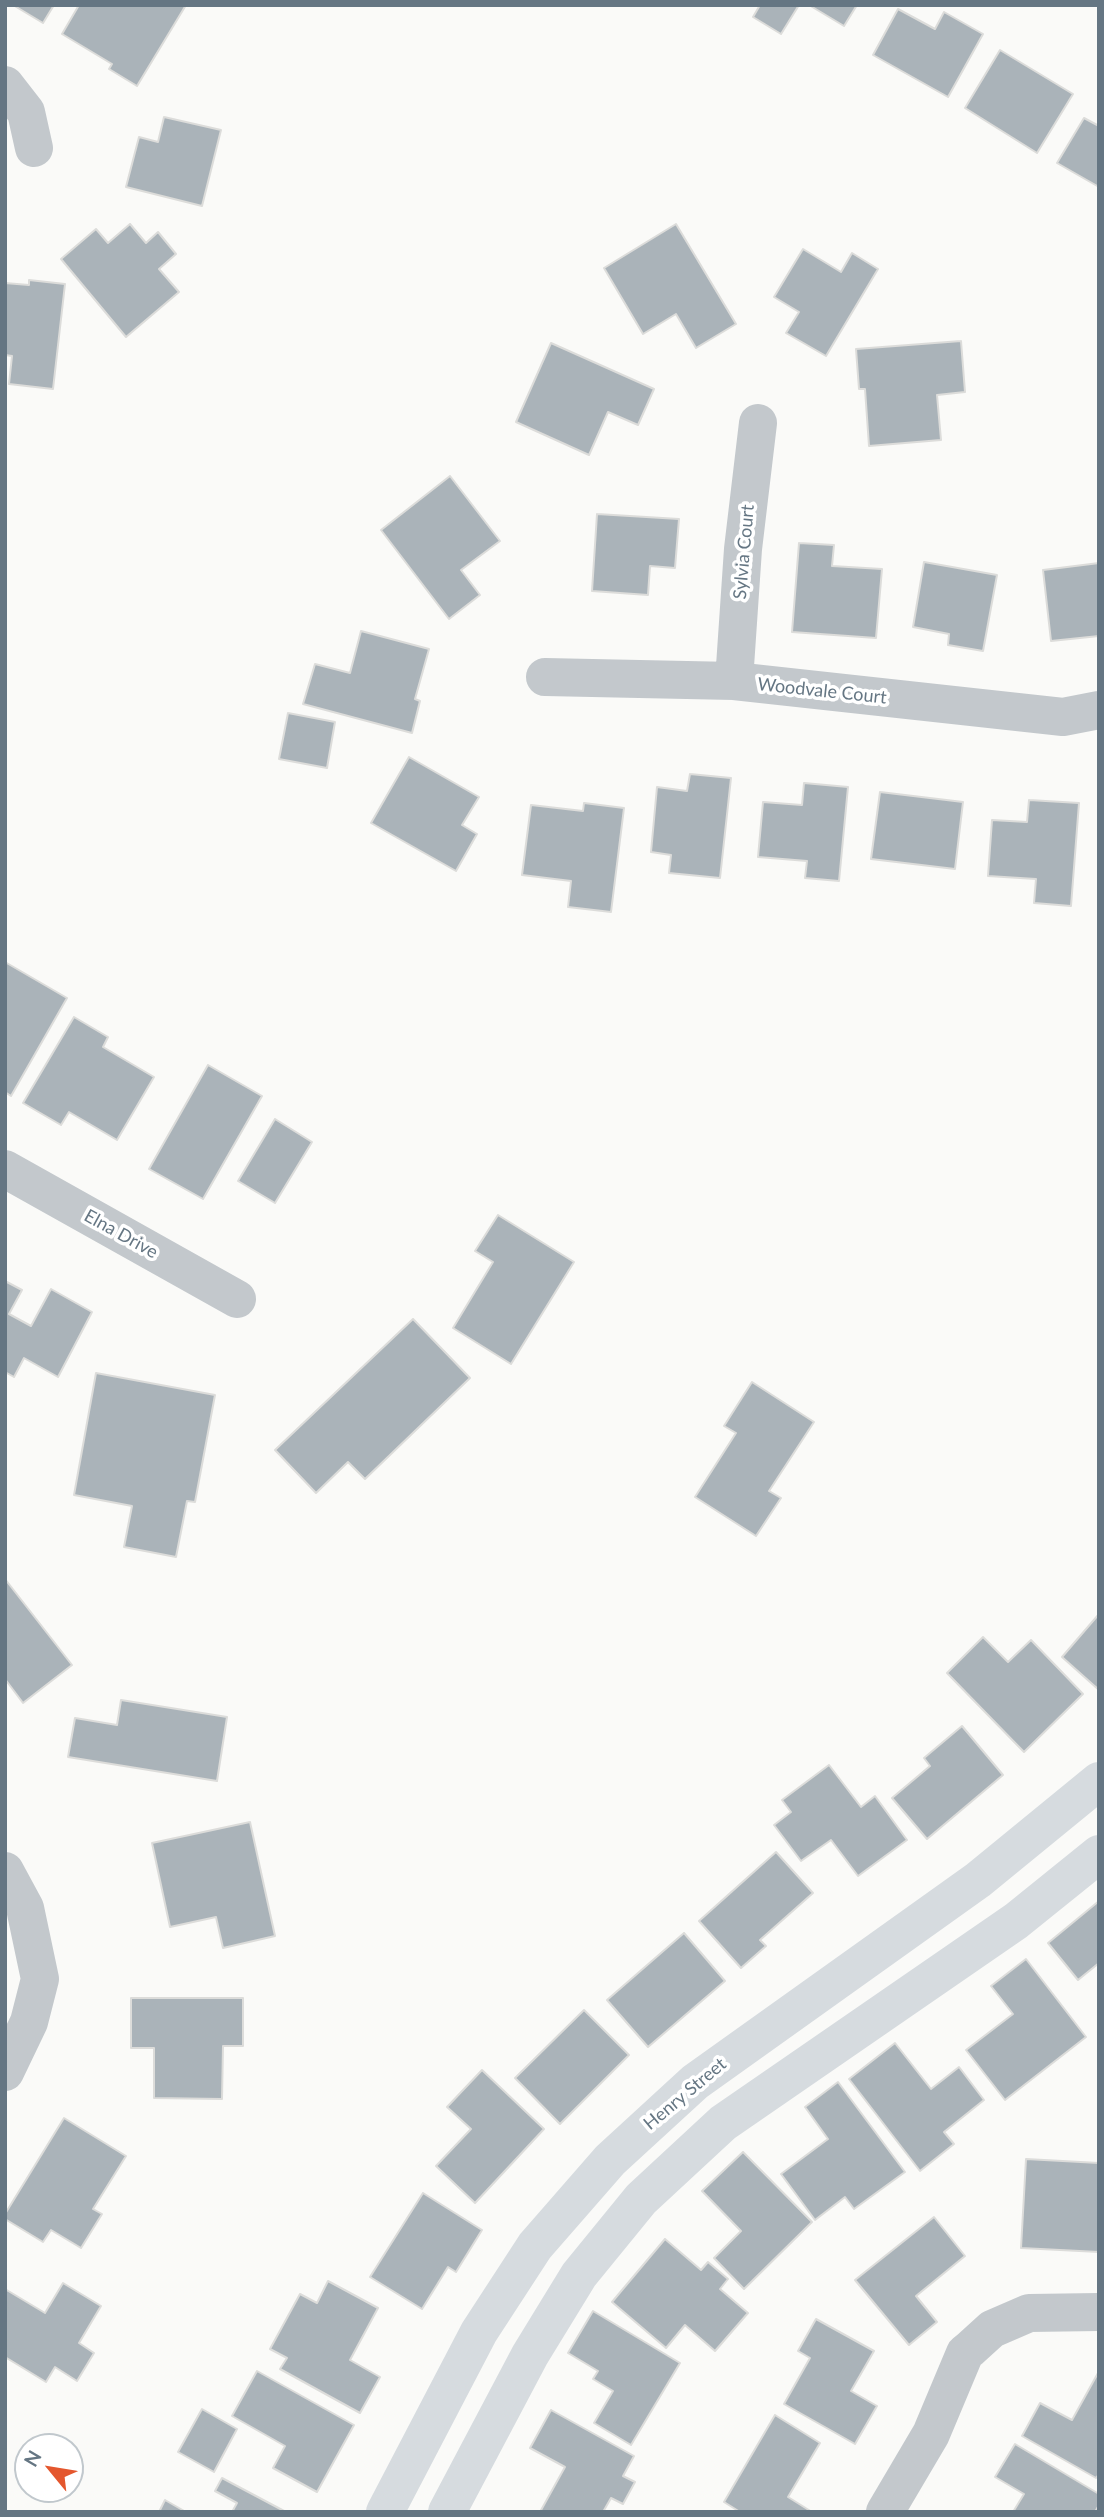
<!DOCTYPE html>
<html>
<head>
<meta charset="utf-8">
<style>
	body { margin:0 }
	#map { position:relative; width:1104px; height:2517px; overflow:hidden; background:#fafaf8; font-family:Lato,sans-serif }
	canvas { display:block }
	.frame { position:absolute; inset:0; border:7px solid #657683; pointer-events:none }
	.north { position:absolute; left:14px; top:2433px; width:70px; height:70px; box-sizing:border-box; background:#fff; border:2px solid #c1c8cd; border-radius:50%; rotate:300deg; font-size:19px; font-weight:700; line-height:28px; text-align:center; color:#657683 }
	.north::after { content:''; display:block; margin:auto; width:24px; height:32px; background:#e4572e; clip-path:polygon(50% 0,100% 100%,50% 72%,0 100%) }
</style>
</head>
<body>
<div id="map">
<canvas width="1104" height="2517"></canvas>
<div class="frame"></div>
<div class="north">N</div>
</div>
<script>
const g = document.querySelector('canvas').getContext('2d');
g.lineJoin = 'round';
function paint(path, color) { g.fillStyle = color; g.fill(path, 'evenodd'); }
const toPath = rows => new Path2D(rows.map(r => 'M' + r).join(''));
function stroke(path, color, width, dash) { g.strokeStyle = color; g.lineWidth = width; g.lineCap = dash ? 'butt' : 'round'; g.setLineDash(dash || []); g.stroke(path); }
function label(font, color, halo, rows, align = 'center') {
  g.font = font + ' Lato,sans-serif'; g.lineWidth = 7; g.setLineDash([]); g.textBaseline = 'middle'; g.strokeStyle = halo; g.fillStyle = color; for (const [text, x, y, turn = 0] of rows) {
    g.save(); g.translate(x, y); g.rotate((+turn || 0) * Math.PI / 180); g.textAlign = isNaN(turn) ? turn : align; if (halo) g.strokeText(text, 0, 0); g.fillText(text, 0, 0); g.restore();
  }
}
const building = toPath([
	[13,5,54,5,43,23,13,5],
	[79,5,186,5,137,86,109,69,112,64,62,34,79,5],
	[760,5,799,5,781,34,753,17,760,5],
	[809,5,857,5,844,26,809,5],
	[898,9,935,29,944,12,983,34,948,97,873,55,898,9],
	[1000,50,1073,94,1037,153,965,108,1000,50],
	[164,117,221,130,202,206,126,187,139,137,158,142,164,117],
	[1084,118,1099,126,1099,187,1057,163,1084,118],
	[130,224,146,243,158,232,176,254,159,269,179,292,126,337,61,259,96,229,108,243,130,224],
	[676,224,736,324,696,348,676,314,643,334,604,268,676,224],
	[803,249,841,272,852,253,878,269,826,356,786,333,799,312,774,297,803,249],
	[29,280,65,284,53,389,9,384,12,356,5,355,5,283,29,285,29,280],
	[961,341,965,392,937,395,941,440,869,446,865,389,859,389,856,349,961,341],
	[551,343,654,389,638,425,608,412,589,455,516,422,551,343],
	[450,476,500,541,461,570,480,595,449,619,381,530,450,476],
	[597,514,679,519,675,568,650,566,648,595,592,591,597,514],
	[799,543,834,545,832,566,882,569,876,638,792,632,799,543],
	[924,562,997,575,983,651,948,645,949,634,913,627,924,562],
	[1099,563,1099,636,1051,641,1043,570,1099,563],
	[361,631,429,649,415,699,420,701,412,733,303,704,315,664,350,673,361,631],
	[288,713,335,722,327,768,279,759,288,713],
	[409,757,479,797,462,825,477,834,456,871,371,823,409,757],
	[690,774,731,778,720,878,669,873,671,855,651,852,657,787,687,791,690,774],
	[804,783,848,787,839,881,805,878,807,861,758,857,763,802,802,805,804,783],
	[880,792,963,802,955,869,871,859,880,792],
	[1029,800,1079,803,1071,906,1034,903,1036,879,988,876,992,820,1027,822,1029,800],
	[584,803,624,808,611,912,568,907,571,881,522,875,531,805,583,811,584,803],
	[5,962,67,998,11,1096,5,1092,5,962],
	[74,1017,108,1037,103,1047,154,1077,117,1140,69,1112,61,1125,23,1103,74,1017],
	[208,1065,262,1096,203,1199,149,1169,208,1065],
	[275,1119,312,1142,275,1203,238,1181,275,1119],
	[498,1215,574,1262,511,1364,453,1328,493,1262,475,1251,498,1215],
	[5,1281,22,1290,9,1314,31,1326,51,1289,92,1312,58,1377,24,1358,14,1377,5,1372,5,1281],
	[413,1319,470,1378,365,1479,348,1462,316,1493,275,1450,413,1319],
	[96,1373,215,1395,195,1502,187,1501,176,1557,124,1547,132,1506,74,1495,96,1373],
	[752,1382,814,1422,769,1491,781,1498,756,1536,695,1497,736,1433,724,1426,752,1382],
	[5,1579,72,1665,23,1703,5,1679,5,1579],
	[1099,1614,1099,1690,1062,1657,1099,1614],
	[983,1637,1008,1662,1031,1640,1083,1694,1024,1752,947,1673,983,1637],
	[121,1700,227,1717,217,1781,68,1757,75,1718,117,1725,121,1700],
	[962,1726,1003,1775,927,1839,892,1798,930,1766,924,1758,962,1726],
	[829,1765,861,1807,875,1796,907,1840,858,1876,831,1840,801,1861,774,1825,791,1812,782,1800,829,1765],
	[250,1822,275,1936,223,1948,216,1917,170,1927,152,1843,250,1822],
	[776,1852,813,1893,760,1940,766,1946,741,1968,699,1921,776,1852],
	[1099,1901,1099,1963,1078,1980,1048,1943,1099,1901],
	[684,1933,725,1981,648,2047,607,2000,684,1933],
	[1026,1959,1086,2037,1005,2100,966,2050,1013,2014,991,1986,1026,1959],
	[131,1998,243,1998,243,2046,223,2046,222,2099,154,2098,154,2048,131,2048,131,1998],
	[584,2010,629,2055,560,2124,515,2078,584,2010],
	[895,2043,931,2089,959,2067,984,2100,944,2132,954,2144,920,2171,849,2079,895,2043],
	[482,2070,544,2129,475,2203,436,2166,471,2129,447,2107,482,2070],
	[838,2082,905,2172,854,2209,845,2197,815,2220,781,2174,828,2139,805,2107,838,2082],
	[64,2118,126,2156,93,2209,102,2214,81,2248,51,2230,43,2242,5,2219,5,2214,64,2118],
	[743,2152,812,2222,744,2289,714,2258,741,2231,702,2191,743,2152],
	[1026,2159,1099,2163,1099,2252,1021,2248,1026,2159],
	[423,2193,482,2230,456,2272,448,2267,422,2309,370,2277,423,2193],
	[934,2217,965,2256,916,2296,937,2322,909,2345,855,2280,934,2217],
	[665,2239,701,2270,708,2262,728,2279,720,2289,748,2313,715,2351,685,2325,666,2348,612,2302,665,2239],
	[328,2281,378,2308,350,2360,380,2377,360,2413,280,2369,287,2358,270,2349,300,2294,317,2303,328,2281],
	[63,2283,101,2306,79,2343,94,2353,77,2381,55,2367,46,2382,5,2357,5,2289,45,2313,63,2283],
	[593,2311,680,2363,631,2445,594,2423,613,2391,593,2379,598,2371,568,2353,593,2311],
	[816,2319,874,2351,851,2391,877,2406,855,2444,784,2404,810,2358,798,2351,816,2319],
	[257,2371,354,2425,317,2492,273,2468,285,2446,232,2416,257,2371],
	[1098,2373,1099,2474,1096,2478,1022,2436,1040,2403,1072,2420,1098,2373],
	[202,2409,237,2429,214,2472,178,2452,202,2409],
	[551,2410,634,2456,623,2476,635,2482,623,2504,611,2498,603,2512,540,2512,565,2467,530,2448,551,2410],
	[775,2415,820,2443,788,2497,812,2512,740,2512,724,2502,775,2415],
	[1015,2444,1099,2494,1099,2505,1095,2512,1013,2512,1024,2494,995,2477,1015,2444],
	[222,2478,286,2512,232,2512,237,2503,215,2491,222,2478],
	[165,2500,186,2512,159,2512,165,2500]
]);
paint(building, '#aab3b9');
stroke(building, '#dcdcda', 2);
stroke(toPath([
	[5,85,26,112,34,148],
	[545,677,734,681,1063,717,1099,710],
	[734,681,743,549,758,423],
	[5,1169,237,1299],
	[5,1871,25,1908,40,1979,29,2022,5,2072],
	[885,2512,931,2434,965,2353,970,2349,992,2329,1029,2313,1099,2312]
]), '#c3c8cc', 38);
stroke(toPath([
	[385,2512,479,2332,535,2246,610,2160,695,2082,978,1880,1099,1781],
	[447,2512,530,2355,579,2275,641,2199,723,2123,1016,1921,1099,1854]
]), '#d6dbdf', 38);
label('18px', '#657683', '#fff', [
	["Sylvia Court",744,552,-85],
	["Woodvale Court",822,691,6],
	["Elna Drive",121,1234,29],
	["Henry Street",685,2094,-40]
]);
</script>
</body>
</html>
